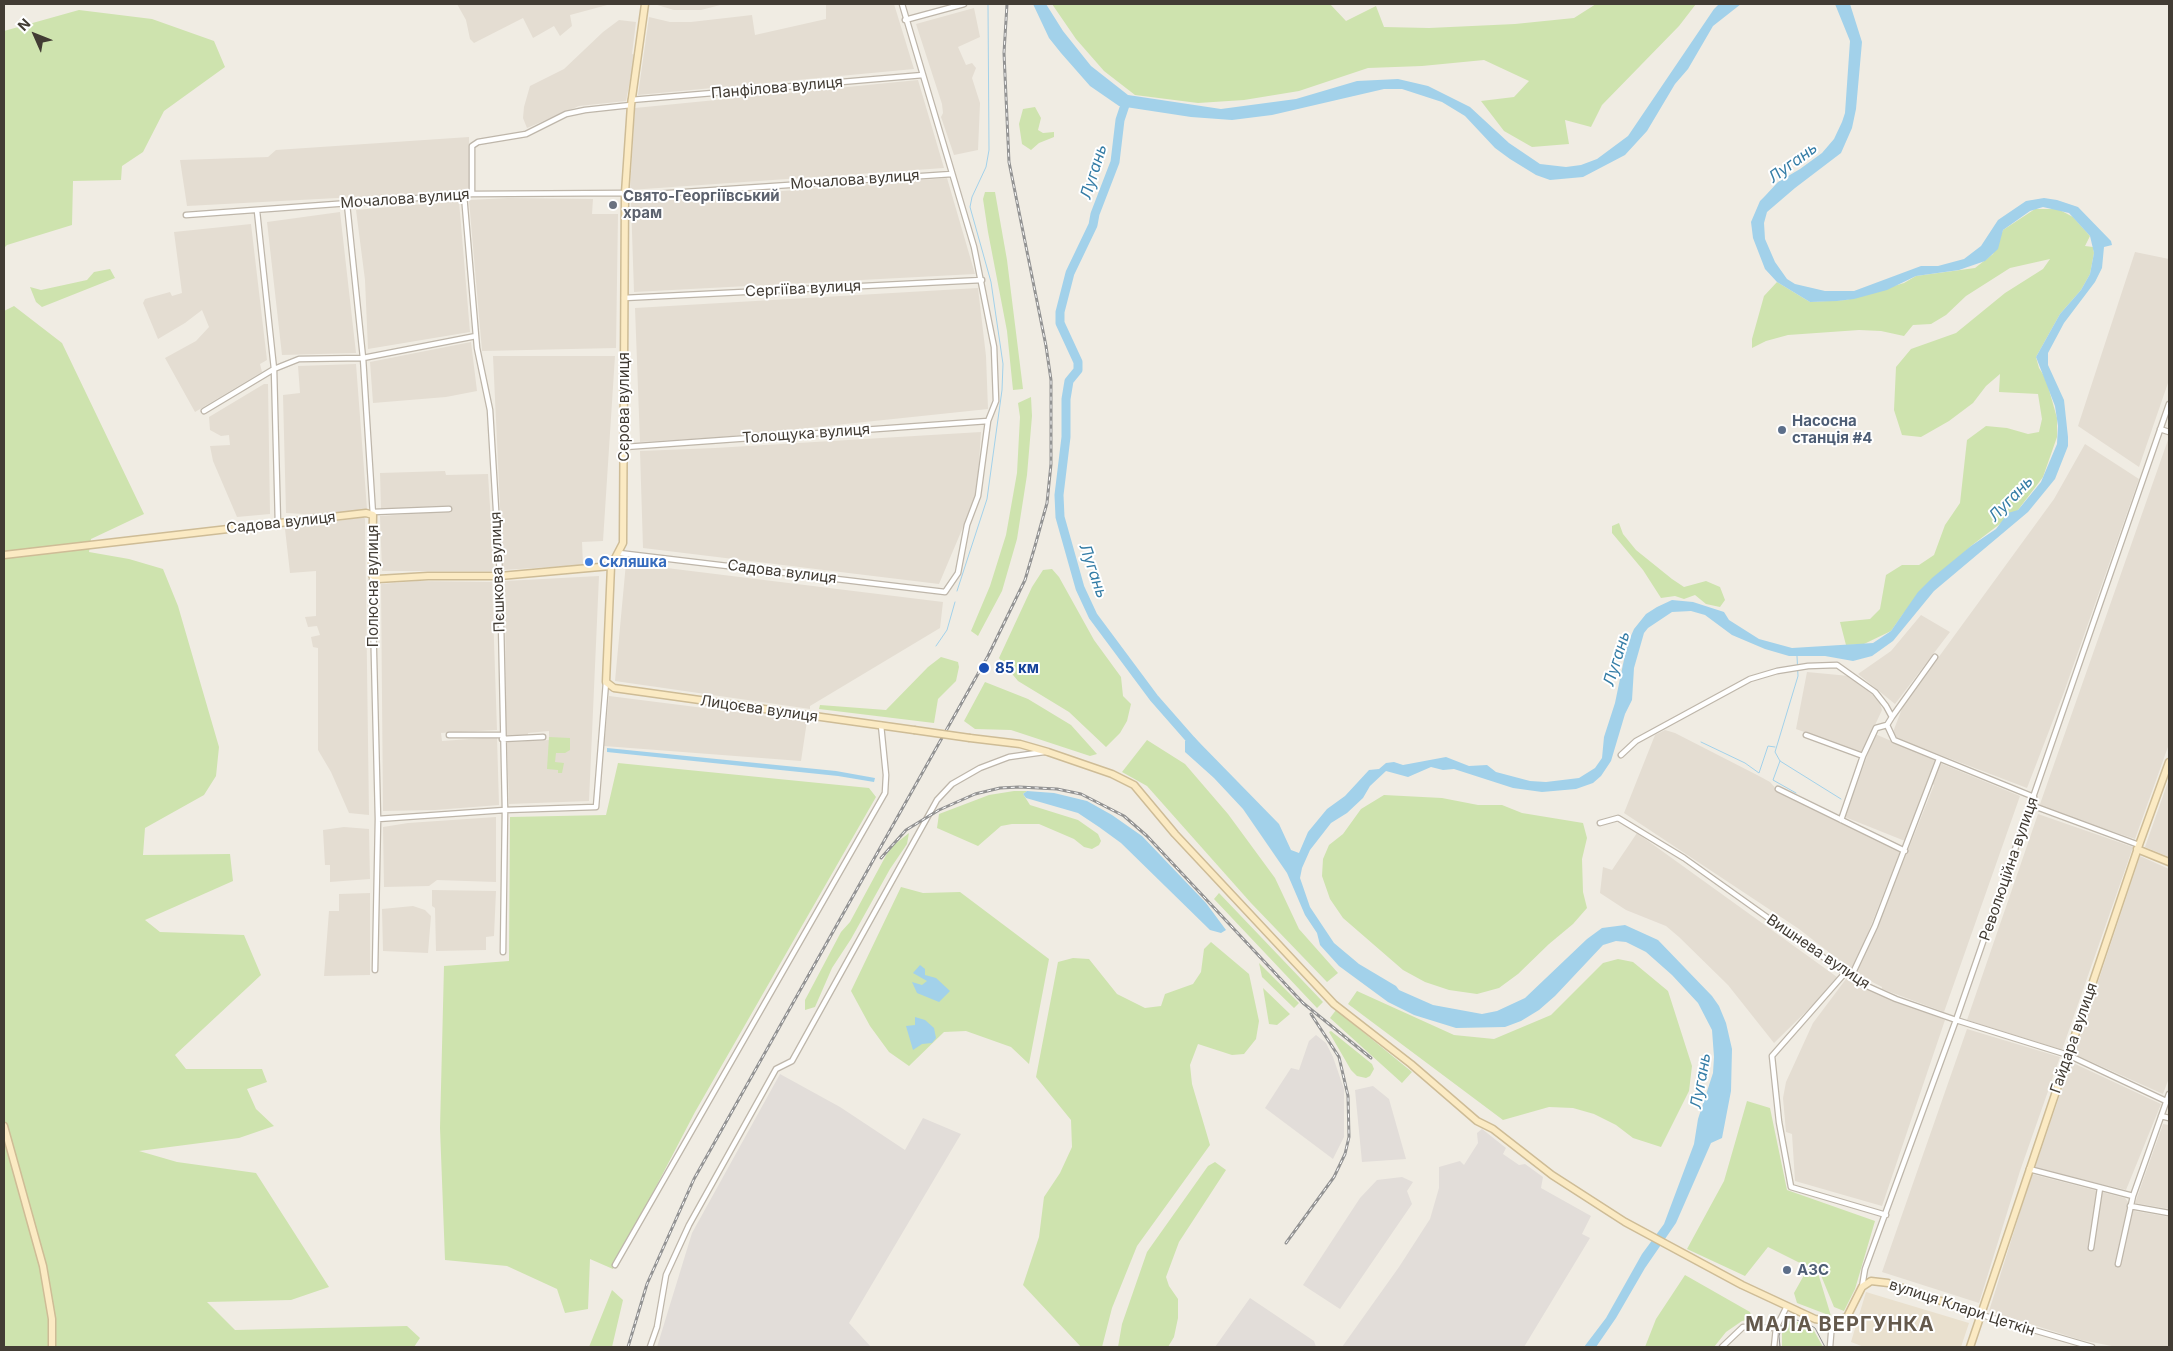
<!DOCTYPE html>
<html>
<head>
<meta charset="utf-8">
<style>
	body { margin:0 }
	#map { position:relative; width:2173px; height:1351px; overflow:hidden; background:#f0ece3; font-family:Inter,sans-serif }
	canvas { display:block }
	.frame { position:absolute; inset:0; border:5px solid #423c34; pointer-events:none }
	.north { position:absolute; left:10px; top:10px; width:50px; height:50px; -webkit-text-stroke:4px #fff; paint-order:stroke; rotate:314deg; font-size:14px; font-weight:700; line-height:20px; text-align:center; color:#423c34 }
	.north::after { content:''; display:block; margin:auto; width:18px; height:22px; background:#423c34; clip-path:polygon(50% 0,100% 100%,50% 72%,0 100%) }
</style>
</head>
<body>
<div id="map">
<canvas width="2173" height="1351"></canvas>
<div class="frame"></div>
<div class="north">N</div>
</div>
<script>
const g = document.querySelector('canvas').getContext('2d');
g.lineJoin = 'round';
function paint(path, color) { g.fillStyle = color; g.fill(path, 'evenodd'); }
const toPath = rows => new Path2D(rows.map(r => 'M' + r).join(''));
function stroke(path, color, width, dash) { g.strokeStyle = color; g.lineWidth = width; g.lineCap = dash ? 'butt' : 'round'; g.setLineDash(dash || []); g.stroke(path); }
function label(font, color, halo, rows, align = 'center') {
  g.font = font + ' Inter,sans-serif'; g.lineWidth = 4; g.setLineDash([]); g.textBaseline = 'middle'; g.strokeStyle = halo; g.fillStyle = color; for (const [text, x, y, turn = 0] of rows) {
    g.save(); g.translate(x, y); g.rotate((+turn || 0) * Math.PI / 180); g.textAlign = isNaN(turn) ? turn : align; if (halo) g.strokeText(text, 0, 0); g.fillText(text, 0, 0); g.restore();
  }
}
paint(toPath([
	[457,4,611,4,570,15,572,26,560,36,554,26,533,38,523,18,474,43,470,39,466,20],
	[654,4,724,4,701,10,674,10],
	[826,4,894,4,914,69,638,95,649,17,670,22,691,22,752,15,755,35,826,19],
	[974,8,980,37,958,47,966,65,972,63,976,68,972,78,980,103,978,150,954,155,941,117,943,113,942,104,916,24],
	[619,20,636,22,632,54,635,55,626,101,579,106,527,128,523,118,524,107,530,86,564,69,603,32],
	[918,80,944,168,630,190,635,108],
	[469,137,469,191,187,206,180,160,268,157,276,150],
	[947,178,975,274,634,292,631,203],
	[508,198,593,199,592,214,618,214,616,348,482,351,469,200],
	[459,201,470,332,368,349,365,280,356,210],
	[340,212,356,353,282,355,267,222],
	[251,224,267,360,260,364,262,372,195,412,165,358,196,341,209,327,202,310,185,323,158,339,143,303,145,299,170,292,172,296,182,293,174,232],
	[2135,252,2169,259,2169,380,2139,467,2078,426],
	[978,288,986,356,988,409,713,438,640,442,635,308],
	[471,342,477,391,446,397,373,403,370,362],
	[493,356,615,356,603,541,582,542,583,565,503,570],
	[356,364,367,509,320,515,286,513,283,395,300,393,298,366],
	[264,384,268,384,270,514,237,517,213,461,210,446,230,445,229,435,221,436,210,430,209,417],
	[981,432,977,494,939,584,643,548,640,451,715,448],
	[2169,437,2169,744,2135,839,2039,807],
	[2085,444,2139,479,2064,692,2027,788,1896,738,1893,732,1903,706,2054,499],
	[445,471,446,475,488,474,494,571,382,571,380,516,452,511,452,506,381,509,380,473],
	[364,517,365,519,369,815,349,813,331,772,318,750,318,648,313,647,311,637,320,635,317,626,308,627,305,617,316,616,316,571,290,573,285,529],
	[626,563,943,602,940,628,810,706,810,709,615,681],
	[599,576,589,801,509,804,507,742,549,740,549,731,528,733,528,736,506,736,505,581],
	[417,581,492,582,497,730,441,733,442,741,497,737,499,805,435,810,383,811,381,584],
	[1921,615,1950,632,1895,704,1858,674,1891,651],
	[1807,672,1849,676,1879,700,1882,710,1862,753,1796,729],
	[609,696,807,721,801,761,604,746],
	[1665,730,1675,733,1759,776,1770,782,1779,792,1900,852,1853,971,1799,929,1624,813,1655,735],
	[1875,734,1936,760,1905,841,1845,817],
	[1940,763,2020,796,1944,1012,1882,989,1882,987,1855,973,1878,925,1934,785,1932,784],
	[2169,779,2169,857,2145,847],
	[2038,814,2133,847,2062,1050,1967,1020],
	[496,817,496,882,437,880,429,886,384,887,383,827,408,823],
	[344,827,369,829,370,879,330,882,330,865,325,865,323,830],
	[1637,833,1837,977,1829,989,1774,1043,1728,985,1679,937,1666,926,1626,910,1600,893,1603,867,1612,870],
	[2140,856,2169,869,2169,1078,2163,1094,2074,1054],
	[432,890,496,891,494,936,486,937,486,950,436,951,435,908,432,906],
	[370,893,370,975,324,976,329,911,339,911,339,894],
	[413,906,425,910,431,916,428,953,383,951,382,909],
	[1846,979,1945,1020,1882,1206,1795,1181,1792,1134,1786,1132,1783,1098,1786,1082,1813,1023],
	[1967,1029,2060,1057,2020,1171,1979,1303,1882,1272],
	[2071,1062,2161,1104,2126,1190,2035,1168],
	[2163,1124,2169,1125,2169,1209,2135,1203],
	[2032,1174,2125,1198,2135,1211,2169,1217,2169,1347,2117,1347,2081,1340,1989,1311]
]), '#e4ddd2');
paint(toPath([
	[1316,1035,1326,1043,1333,1057,1344,1089,1344,1137,1333,1159,1265,1108,1291,1068,1299,1070,1309,1041],
	[780,1074,840,1107,905,1150,923,1118,961,1134,849,1323,871,1347,657,1347,692,1233],
	[1373,1086,1389,1099,1406,1159,1362,1162,1355,1090],
	[1482,1129,1506,1148,1503,1154,1519,1165,1525,1164,1543,1177,1541,1188,1591,1216,1582,1234,1590,1238,1524,1347,1342,1347,1399,1267,1430,1219,1439,1188,1439,1167,1460,1161,1464,1165,1478,1143,1477,1133],
	[1402,1177,1413,1182,1407,1191,1412,1204,1340,1309,1303,1285,1360,1198,1377,1180],
	[1250,1298,1314,1341,1316,1347,1215,1347]
]), '#e2ddd9');
paint(toPath([
	[1866,1292,1969,1323,1961,1347,1864,1347,1851,1342]
]), '#e9e0ce');
paint(toPath([
	[1052,4,1330,4,1346,21,1376,6,1384,27,1429,28,1515,24,1574,18,1596,4,1696,4,1679,26,1602,105,1591,127,1565,120,1569,144,1532,147,1504,131,1481,101,1514,97,1529,81,1484,60,1422,66,1368,68,1299,91,1244,100,1198,103,1135,95,1104,71,1076,39],
	[79,10,152,19,214,41,225,67,164,111,143,152,122,166,121,180,73,181,72,225,7,245,4,248,4,31],
	[1035,107,1041,118,1038,130,1043,133,1054,132,1054,137,1039,143,1031,150,1022,144,1019,124,1023,109],
	[985,192,995,192,1007,260,1023,389,1013,390,1007,331,988,232,983,199],
	[2035,209,2058,209,2073,217,2090,236,2085,246,2093,247,2094,253,2090,274,2081,290,2060,314,2036,357,2039,368,2046,379,2057,418,2057,437,2043,477,2018,510,1971,546,1903,614,1891,631,1864,644,1846,645,1840,622,1870,619,1880,609,1886,575,1902,565,1919,565,1934,555,1945,525,1960,503,1967,440,1986,426,2007,428,2028,434,2039,432,2042,419,2038,394,1999,392,2000,374,1986,386,1973,403,1949,421,1921,437,1902,435,1894,410,1896,367,1911,349,1956,333,2005,293,2043,269,2050,259,2010,268,1966,296,1946,315,1931,324,1913,325,1904,336,1881,331,1859,330,1788,335,1766,341,1752,348,1752,339,1764,296,1777,282,1810,302,1846,300,1904,283,1916,276,1975,268,1993,254,2003,230],
	[110,269,115,278,42,307,36,302,30,287,41,290,87,280,94,272],
	[14,306,62,343,144,514,91,539,89,552,129,559,163,569,178,606,219,747,216,776,204,795,145,828,143,855,230,854,233,881,145,920,160,932,244,935,261,975,175,1055,186,1069,262,1069,267,1082,247,1089,256,1109,274,1126,239,1138,139,1151,177,1162,256,1173,329,1287,291,1300,207,1302,235,1330,407,1326,420,1338,414,1347,4,1347,4,311],
	[1031,397,1032,416,1027,475,1017,539,1002,591,978,636,971,631,990,586,1006,535,1017,473,1020,417,1018,403],
	[1619,523,1623,534,1636,550,1672,579,1684,587,1706,581,1720,587,1725,600,1720,607,1706,604,1695,595,1684,599,1675,596,1661,598,1643,570,1612,533,1612,526],
	[1052,569,1059,577,1094,640,1121,677,1123,696,1131,704,1127,721,1120,733,1106,747,1069,712,1018,681,999,658,1032,587,1043,570],
	[941,657,958,662,959,667,956,681,938,699,934,723,819,709,820,705,886,710,928,667],
	[985,682,1028,699,1071,725,1097,754,1090,756,1011,730,975,729,964,721],
	[549,737,570,738,570,750,565,753,556,753,555,762,564,763,562,773,558,773,558,770,547,769],
	[1147,740,1185,764,1228,814,1275,878,1299,929,1338,973,1327,982,1251,903,1147,786,1122,772],
	[618,763,869,788,876,797,695,1112,613,1269,590,1259,588,1309,565,1313,557,1289,507,1266,445,1260,440,1128,444,966,509,961,510,817,606,815],
	[1014,791,1027,791,1023,794,1030,805,1078,820,1098,834,1101,841,1099,845,1092,849,1084,847,1074,839,1039,824,1012,824,1001,826,978,846,937,828,939,814,989,795],
	[1384,795,1442,798,1478,805,1502,805,1522,813,1583,823,1587,838,1582,859,1583,892,1587,908,1573,924,1549,944,1518,974,1499,988,1477,994,1449,990,1425,982,1403,970,1343,918,1330,899,1322,876,1323,859,1329,845,1343,834,1361,809],
	[909,833,907,844,890,869,851,939,832,968,815,1007,805,1010,805,1000,841,932,850,922,890,848],
	[901,887,923,893,960,892,1049,959,1029,1064,1011,1047,966,1031,944,1032,909,1066,889,1052,870,1026,851,991],
	[1219,893,1323,1002,1317,1008,1214,899],
	[1211,942,1249,974,1259,1021,1256,1039,1244,1054,1232,1055,1198,1044,1190,1065,1192,1084,1210,1145,1137,1246,1112,1308,1102,1347,1081,1347,1023,1285,1039,1237,1044,1197,1060,1173,1072,1147,1071,1120,1036,1077,1058,962,1073,958,1089,959,1117,994,1145,1008,1161,1006,1165,994,1193,984,1201,972,1204,949],
	[1618,959,1633,962,1668,991,1692,1066,1689,1091,1661,1147,1633,1138,1616,1125,1594,1114,1573,1108,1549,1107,1503,1120,1348,1004,1357,991,1454,1035,1494,1039,1551,1015,1603,963],
	[1259,963,1299,1003,1294,1008,1262,977],
	[1263,988,1290,1014,1277,1025,1269,1024],
	[1336,1010,1412,1072,1402,1083,1330,1018],
	[1331,1031,1372,1064,1374,1069,1370,1076,1366,1078,1357,1076,1351,1070,1329,1032],
	[1747,1101,1770,1108,1787,1190,1875,1221,1855,1289,1844,1311,1834,1307,1820,1273,1768,1247,1745,1276,1687,1249,1724,1181],
	[1215,1162,1226,1170,1179,1242,1166,1277,1169,1286,1178,1299,1178,1318,1174,1337,1168,1347,1118,1347,1122,1324,1147,1252,1208,1166],
	[1808,1268,1818,1273,1831,1316,1797,1303,1794,1293],
	[1685,1275,1750,1312,1752,1319,1742,1321,1726,1332,1714,1347,1645,1347,1656,1319],
	[612,1290,623,1300,612,1347,589,1347],
	[1792,1321,1806,1324,1813,1329,1823,1347,1782,1347,1782,1330,1787,1322]
]), '#cee3ae');
paint(toPath([
	[1033,4,1046,4,1063,31,1091,66,1128,95,1221,109,1296,99,1357,81,1398,79,1428,86,1470,107,1509,143,1540,164,1566,167,1581,165,1597,159,1628,136,1714,9,1719,4,1741,4,1713,26,1688,69,1675,84,1647,131,1625,155,1583,177,1550,180,1536,175,1510,159,1495,148,1465,116,1442,102,1402,89,1384,89,1272,115,1232,120,1191,117,1119,106,1090,86,1061,53,1049,38],
	[1835,4,1850,4,1862,42,1856,109,1852,128,1841,153,1795,188,1767,212,1764,223,1765,239,1775,262,1787,279,1795,284,1825,291,1854,291,1921,266,1938,266,1964,259,1981,246,1998,220,2026,201,2044,198,2057,200,2078,207,2111,241,2112,245,2104,247,2102,268,2095,282,2064,323,2048,353,2048,365,2064,400,2068,437,2068,446,2055,479,2028,512,1934,591,1893,641,1872,656,1853,661,1825,656,1789,656,1765,649,1732,635,1705,615,1691,611,1672,612,1648,628,1644,633,1634,668,1632,700,1625,714,1611,761,1601,776,1593,783,1576,789,1542,792,1513,788,1454,769,1443,770,1431,767,1408,777,1386,771,1370,786,1363,798,1347,813,1331,823,1310,850,1302,868,1300,878,1310,907,1334,943,1359,964,1396,986,1399,990,1433,1005,1482,1014,1497,1011,1525,998,1587,939,1602,928,1625,925,1658,940,1712,996,1719,1006,1726,1023,1732,1049,1731,1091,1722,1138,1711,1143,1676,1223,1645,1268,1616,1318,1596,1347,1584,1347,1606,1318,1642,1254,1664,1224,1694,1144,1698,1119,1713,1073,1714,1057,1712,1030,1698,1003,1672,975,1646,952,1626,942,1616,941,1603,945,1555,996,1539,1010,1521,1021,1505,1027,1456,1028,1414,1015,1388,1002,1339,966,1320,945,1317,933,1305,915,1287,873,1243,809,1214,778,1185,752,1185,741,1194,737,1279,824,1291,850,1299,853,1308,832,1327,809,1345,796,1369,770,1379,769,1386,763,1394,762,1403,765,1446,757,1469,766,1487,765,1496,772,1530,781,1546,782,1579,778,1595,768,1602,758,1604,737,1615,703,1627,645,1634,629,1646,614,1657,607,1672,600,1693,602,1724,612,1729,620,1759,639,1792,648,1873,643,1891,631,1918,592,1932,578,1971,546,1996,529,2008,513,2018,510,2041,482,2057,444,2058,426,2055,406,2036,357,2060,314,2081,290,2090,274,2094,253,2090,236,2069,213,2043,207,2030,211,2003,230,1998,249,1985,261,1959,270,1916,276,1887,290,1854,299,1837,301,1810,302,1777,282,1765,269,1753,238,1751,222,1760,201,1765,196,1778,182,1800,169,1822,153,1834,139,1842,122,1845,113,1850,41],
	[607,748,836,771,875,778,874,782,838,776,607,752],
	[1027,791,1054,793,1087,801,1112,815,1142,836,1206,903,1226,930,1221,933,1210,930,1121,843,1099,827,1078,813,1026,798,1023,794],
	[920,965,925,969,925,975,936,978,950,991,939,1002,917,993,912,982,922,985,927,981,913,973],
	[915,1017,925,1020,934,1028,936,1038,932,1043,922,1044,913,1050,906,1026,915,1025]
]), '#a2d1ea');
stroke(toPath([
	[957,591,987,499,1002,390,1003,364,991,282,970,207,972,197,986,167,989,150,988,4],
	[936,646,947,630,955,602],
	[1797,656,1798,676,1775,752,1780,761,1841,799],
	[1701,742,1745,763,1759,773,1768,746,1775,747],
	[1780,761,1773,780,1796,793]
]), '#a2d1ea', 1);
stroke(toPath([
	[1126,102,1120,120,1115,162,1095,214,1093,225,1070,273,1060,312,1060,323,1078,362,1078,370,1069,381,1066,399,1066,437,1059,495,1060,517,1080,588,1093,616,1154,698,1197,747]
]), '#a2d1ea', 9);
const street = toPath([
	[905,20,964,4],
	[631,100,923,75],
	[472,194,472,146,478,142,526,134,566,114,585,110,631,105],
	[464,195,477,348,490,410,500,576,505,810,503,952],
	[625,196,952,174],
	[347,204,363,358,373,515],
	[257,211,274,369,278,524],
	[186,215,472,194,625,193],
	[624,298,982,280],
	[204,411,274,369,299,359,363,358,476,336],
	[2160,429,2169,432],
	[625,447,988,421],
	[373,512,449,509],
	[619,553,945,592,958,573,967,525,978,496,988,421,996,401,994,347,974,247,902,4],
	[372,575,378,819,375,970],
	[1892,717,1935,657],
	[449,735,502,735],
	[1806,735,1863,756],
	[502,739,543,737],
	[1621,755,1636,741,1750,679,1777,671,1808,666,1837,665,1875,692,1886,706,1892,717,1887,725,1894,740,2034,797],
	[1778,789,1905,851],
	[2031,805,2139,845],
	[378,819,505,810,596,807,606,682],
	[1841,820,1863,756,1876,728,1887,725],
	[1600,823,1618,818,1684,858,1858,982,1896,999,1956,1020,2068,1055,2166,1101],
	[1845,973,1772,1056,1779,1122,1791,1187,1886,1215],
	[1851,977,1875,926,1939,759],
	[2161,1116,2169,1118],
	[2029,1169,2133,1196],
	[2130,1206,2169,1213],
	[2091,1248,2100,1188],
	[2118,1264,2133,1196,2169,1094],
	[615,1265,885,793,886,775,881,725],
	[1862,1287,1865,1269,1956,1020,2169,404],
	[1982,1315,2092,1347],
	[650,1347,657,1327,666,1275,689,1225,776,1069,792,1061,937,800,952,784,980,768,1009,757,1044,752],
	[1722,1347,1743,1327,1776,1328],
	[1774,1347,1776,1328,1787,1306],
	[1830,1347,1832,1322]
]);
const secondary = toPath([
	[645,4,631,105,625,193,623,543,611,566,606,682,614,688,914,730],
	[4,555,366,513,373,515,372,575,378,579,428,576,500,576,611,566],
	[970,738,1020,744,1048,752,1112,774,1134,785,1175,834,1334,1004,1411,1064,1477,1121,1493,1129,1552,1175,1625,1222,1742,1285,1815,1319,1832,1322,1847,1317,1862,1287,1871,1281,1888,1283,1982,1315],
	[2137,849,2169,862],
	[4,1126,43,1266,52,1319,52,1347],
	[1970,1347,2139,845,2169,762]
]);
stroke(street, '#beb6aa', 7);
stroke(secondary, '#cebc96', 9);
stroke(street, '#fff', 4.5);
stroke(secondary, '#fbeac3', 6);
stroke(toPath([
	[1780,1347,1779,1336,1782,1325,1793,1319,1807,1323,1815,1328,1825,1347]
]), '#939393', 1);
const rail = toPath([
	[881,858,906,830,939,810,975,794,1000,788,1019,787,1057,789,1081,794,1124,816,1147,836,1303,1003,1371,1058],
	[1286,1243,1334,1177,1345,1154,1349,1137,1348,1096,1339,1057,1311,1014],
	[628,1347,647,1284,694,1179,988,656,1025,580,1035,546,1047,503,1051,464,1051,380,1046,346,1009,162,1004,53,1007,4]
]);
stroke(rail, '#939393', 3);
stroke(rail, '#fff', 1, [4]);
const secondaryBridge = toPath([
	[914,730,970,738]
]);
stroke(secondaryBridge, '#cebc96', 9, []);
stroke(secondaryBridge, '#fbeac3', 6);
for (const [x, y, r, color] of [
	[613,205,5,"#6b7280"],
	[1782,430,5,"#5c6f8a"],
	[589,562,5,"#3f7fe0"],
	[984,668,6,"#1a4fb4"],
	[1787,1270,5,"#5c6f8a"]
]) { const dot = new Path2D(); dot.arc(x, y, r, 0, 2 * Math.PI); g.fillStyle = color; g.fill(dot); stroke(dot, '#fff', 2); }
label('15px', '#423c34', '#fff', [
	["Панфілова вулиця",777,88,-5],
	["Мочалова вулиця",855,180,-4],
	["Мочалова вулиця",405,199,-4],
	["Сергіїва вулиця",803,289,-3],
	["Сєрова вулиця",624,407,-90],
	["Толощука вулиця",806,434,-4],
	["Садова вулиця",281,523,-6],
	["Пєшкова вулиця",498,572,-92],
	["Садова вулиця",782,572,7],
	["Полюсна вулиця",373,586,-90],
	["Лицоєва вулиця",759,709,8],
	["Революційна вулиця",2009,869,-71],
	["Вишнева вулиця",1818,952,34],
	["Гайдара вулиця",2074,1038,-71],
	["вулиця Клари Цеткін",1962,1308,18]
]);
label('bold 15px', '#5b616d', '#fff', [
	["Свято-Георгіївський",623,196],
	["храм",623,213]
], 'left');
label('bold 15px', '#4e5e75', '#fff', [
	["Насосна",1792,421],
	["станція #4",1792,438],
	["АЗС",1797,1270]
], 'left');
label('bold 15px', '#366cbe', '#fff', [
	["Скляшка",599,562]
], 'left');
label('bold 15px', '#164399', '#fff', [
	["85 км",995,668]
], 'left');
label('italic 16px', '#357da6', '#fff', [
	["Лугань",1793,163,-36],
	["Лугань",1094,172,-73],
	["Лугань",2011,499,-46],
	["Лугань",1093,571,71],
	["Лугань",1617,659,-73],
	["Лугань",1701,1081,-80]
]);
g.letterSpacing = '1px';
label('bold 20px', '#64594c', '#fff', [
	["МАЛА ВЕРГУНКА",1840,1325]
]);
g.letterSpacing = '0px';
</script>
</body>
</html>
